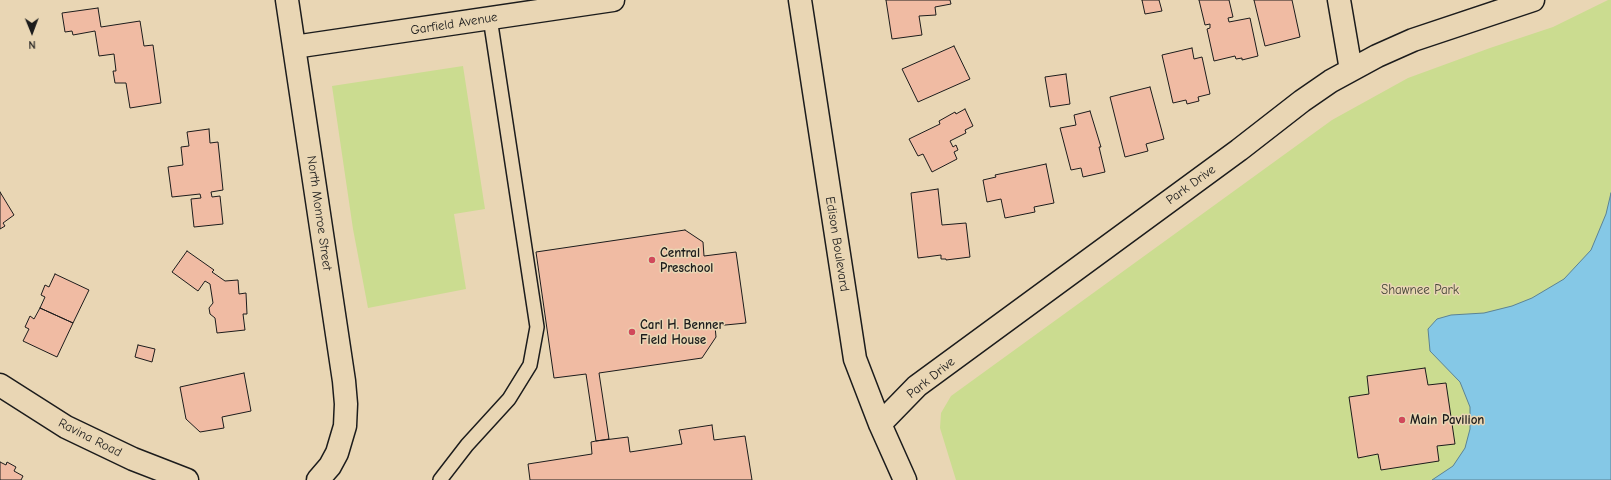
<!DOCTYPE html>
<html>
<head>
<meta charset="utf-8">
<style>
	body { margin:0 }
	#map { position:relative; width:1611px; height:480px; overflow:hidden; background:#e9d6b4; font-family:"Comic Neue",sans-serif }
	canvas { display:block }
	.north { position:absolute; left:12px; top:12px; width:40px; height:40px; -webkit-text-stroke:3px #e9d6b4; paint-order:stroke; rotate:179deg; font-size:11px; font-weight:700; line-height:16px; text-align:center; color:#1c1c1c }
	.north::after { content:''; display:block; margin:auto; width:14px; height:18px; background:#1c1c1c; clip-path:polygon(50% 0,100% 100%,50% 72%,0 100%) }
</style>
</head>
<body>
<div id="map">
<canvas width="1611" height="480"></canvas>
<div class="north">N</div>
</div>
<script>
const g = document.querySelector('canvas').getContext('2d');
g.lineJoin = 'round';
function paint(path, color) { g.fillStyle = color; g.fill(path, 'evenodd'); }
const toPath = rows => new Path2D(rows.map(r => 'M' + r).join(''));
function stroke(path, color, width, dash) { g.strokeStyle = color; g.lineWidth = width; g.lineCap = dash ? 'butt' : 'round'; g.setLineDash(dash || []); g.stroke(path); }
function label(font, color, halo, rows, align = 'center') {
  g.font = font + ' "Comic Neue",sans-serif'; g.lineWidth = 3; g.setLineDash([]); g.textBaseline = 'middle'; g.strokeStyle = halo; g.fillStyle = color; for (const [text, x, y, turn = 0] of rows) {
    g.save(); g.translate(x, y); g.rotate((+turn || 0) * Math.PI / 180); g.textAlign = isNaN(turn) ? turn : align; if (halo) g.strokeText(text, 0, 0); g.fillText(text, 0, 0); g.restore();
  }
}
paint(toPath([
	[1608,0,1611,0,1611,480,956,480,940,428,941,413,951,396,1332,120,1408,78,1490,48,1553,27],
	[463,66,485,209,454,214,466,289,368,308,353,229,332,86]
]), '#cbdc90');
const water = toPath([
	[1611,193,1611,480,1432,480,1453,466,1465,448,1470,429,1470,407,1460,382,1430,351,1428,329,1437,319,1451,315,1484,313,1512,306,1532,298,1564,279,1591,250,1606,214,1611,193]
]);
paint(water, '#85c8e6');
stroke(water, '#5b8395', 1);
const building = toPath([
	[886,0,950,0,951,4,935,7,936,15,919,16,922,35,892,39,886,0],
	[1142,0,1159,0,1162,11,1145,14,1142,0],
	[1199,0,1229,0,1233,17,1228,18,1229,22,1250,18,1258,56,1242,60,1242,58,1236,59,1235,56,1214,61,1207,29,1210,28,1210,24,1205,25,1199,0],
	[1254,0,1292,0,1300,37,1265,46,1254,0],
	[98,8,101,27,140,21,144,46,153,45,161,103,130,108,126,83,115,83,113,71,116,71,114,54,99,56,95,31,73,35,72,31,65,32,62,13,98,8],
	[954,46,970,79,918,102,902,69,954,46],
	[1192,48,1194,59,1202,57,1210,94,1198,97,1199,101,1187,104,1186,100,1173,103,1162,55,1192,48],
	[1066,74,1070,104,1050,107,1045,77,1066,74],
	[1150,87,1164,139,1146,144,1148,151,1125,157,1110,97,1150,87],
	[965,109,973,126,965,130,966,133,950,141,953,147,956,145,958,150,954,152,957,159,932,172,923,154,918,156,909,139,940,124,939,121,955,112,956,114,965,109],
	[1090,111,1101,147,1099,147,1105,172,1083,177,1081,168,1071,170,1060,128,1076,125,1074,115,1090,111],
	[209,129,210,143,218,142,223,190,211,192,212,197,220,196,223,224,194,227,191,199,201,198,200,194,172,197,168,167,183,165,181,147,189,146,187,132,209,129],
	[1046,164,1054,203,1034,207,1035,212,1005,218,1001,199,987,202,983,180,996,177,995,175,1046,164],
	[938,189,942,225,966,223,970,257,946,260,946,259,941,259,941,255,918,258,911,193,938,189],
	[0,192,14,215,3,223,5,226,0,229,0,192],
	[685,230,703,242,704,256,736,252,746,323,715,326,716,337,702,358,599,373,609,439,596,441,586,374,554,378,536,252,685,230],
	[187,251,214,270,212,272,225,281,238,280,239,294,246,293,247,314,243,314,245,330,217,333,215,318,210,314,209,308,213,303,210,284,205,281,198,291,172,272,187,251],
	[55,274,89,290,73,323,40,308,45,297,41,295,45,285,49,287,55,274],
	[40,308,73,323,57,357,23,341,29,329,25,327,30,316,34,319,40,308],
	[138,345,155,349,152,362,135,357,138,345],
	[1425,368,1428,385,1446,383,1455,444,1437,446,1439,461,1381,470,1378,454,1358,458,1349,397,1369,394,1367,376,1425,368],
	[244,373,251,411,222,417,224,428,200,432,186,419,180,387,244,373],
	[712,425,714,440,745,436,752,480,530,480,528,464,592,454,591,442,596,441,628,437,630,452,682,444,679,430,712,425],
	[0,462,6,465,7,462,16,467,14,471,23,476,21,480,0,480,0,462]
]);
paint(building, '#f0bba3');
stroke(building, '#1c1c1c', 1);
const lane = toPath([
	[440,480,467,445,509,399,530,365,537,327,490,18]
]);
const street = toPath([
	[287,0,344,381,346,404,345,426,337,453,330,466,318,480],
	[800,0,855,359,880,424,905,480],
	[1339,0,1351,70],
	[294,47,613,0],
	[0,385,66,427,133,459,187,480],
	[880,424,917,386,1239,150,1302,101,1331,81,1377,56,1413,40,1533,0]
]);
stroke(lane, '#1c1c1c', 16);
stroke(street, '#1c1c1c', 25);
stroke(lane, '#e9d6b4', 13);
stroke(street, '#e9d6b4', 22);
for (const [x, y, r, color] of [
	[652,260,4,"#d1495b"],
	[632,332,4,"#d1495b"],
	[1402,420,4,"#d1495b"]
]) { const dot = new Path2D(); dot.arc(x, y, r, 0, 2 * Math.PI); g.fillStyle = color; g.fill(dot); stroke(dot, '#e9d6b4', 1.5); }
label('13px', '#1c1c1c', '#e9d6b4', [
	["Garfield Avenue",454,24,-9],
	["Park Drive",1191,185,-36],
	["North Monroe Street",319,213,82],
	["Edison Boulevard",837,244,81],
	["Park Drive",931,378,-39],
	["Ravina Road",90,438,27]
]);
label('bold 13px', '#1c1c1c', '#e9d6b4', [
	["Central",660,253],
	["Preschool",660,268],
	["Carl H. Benner",640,325],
	["Field House",640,340],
	["Main Pavilion",1410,420]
], 'left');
label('13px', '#3f4233', '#e9d6b4', [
	["Shawnee Park",1420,290]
]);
</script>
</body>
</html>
